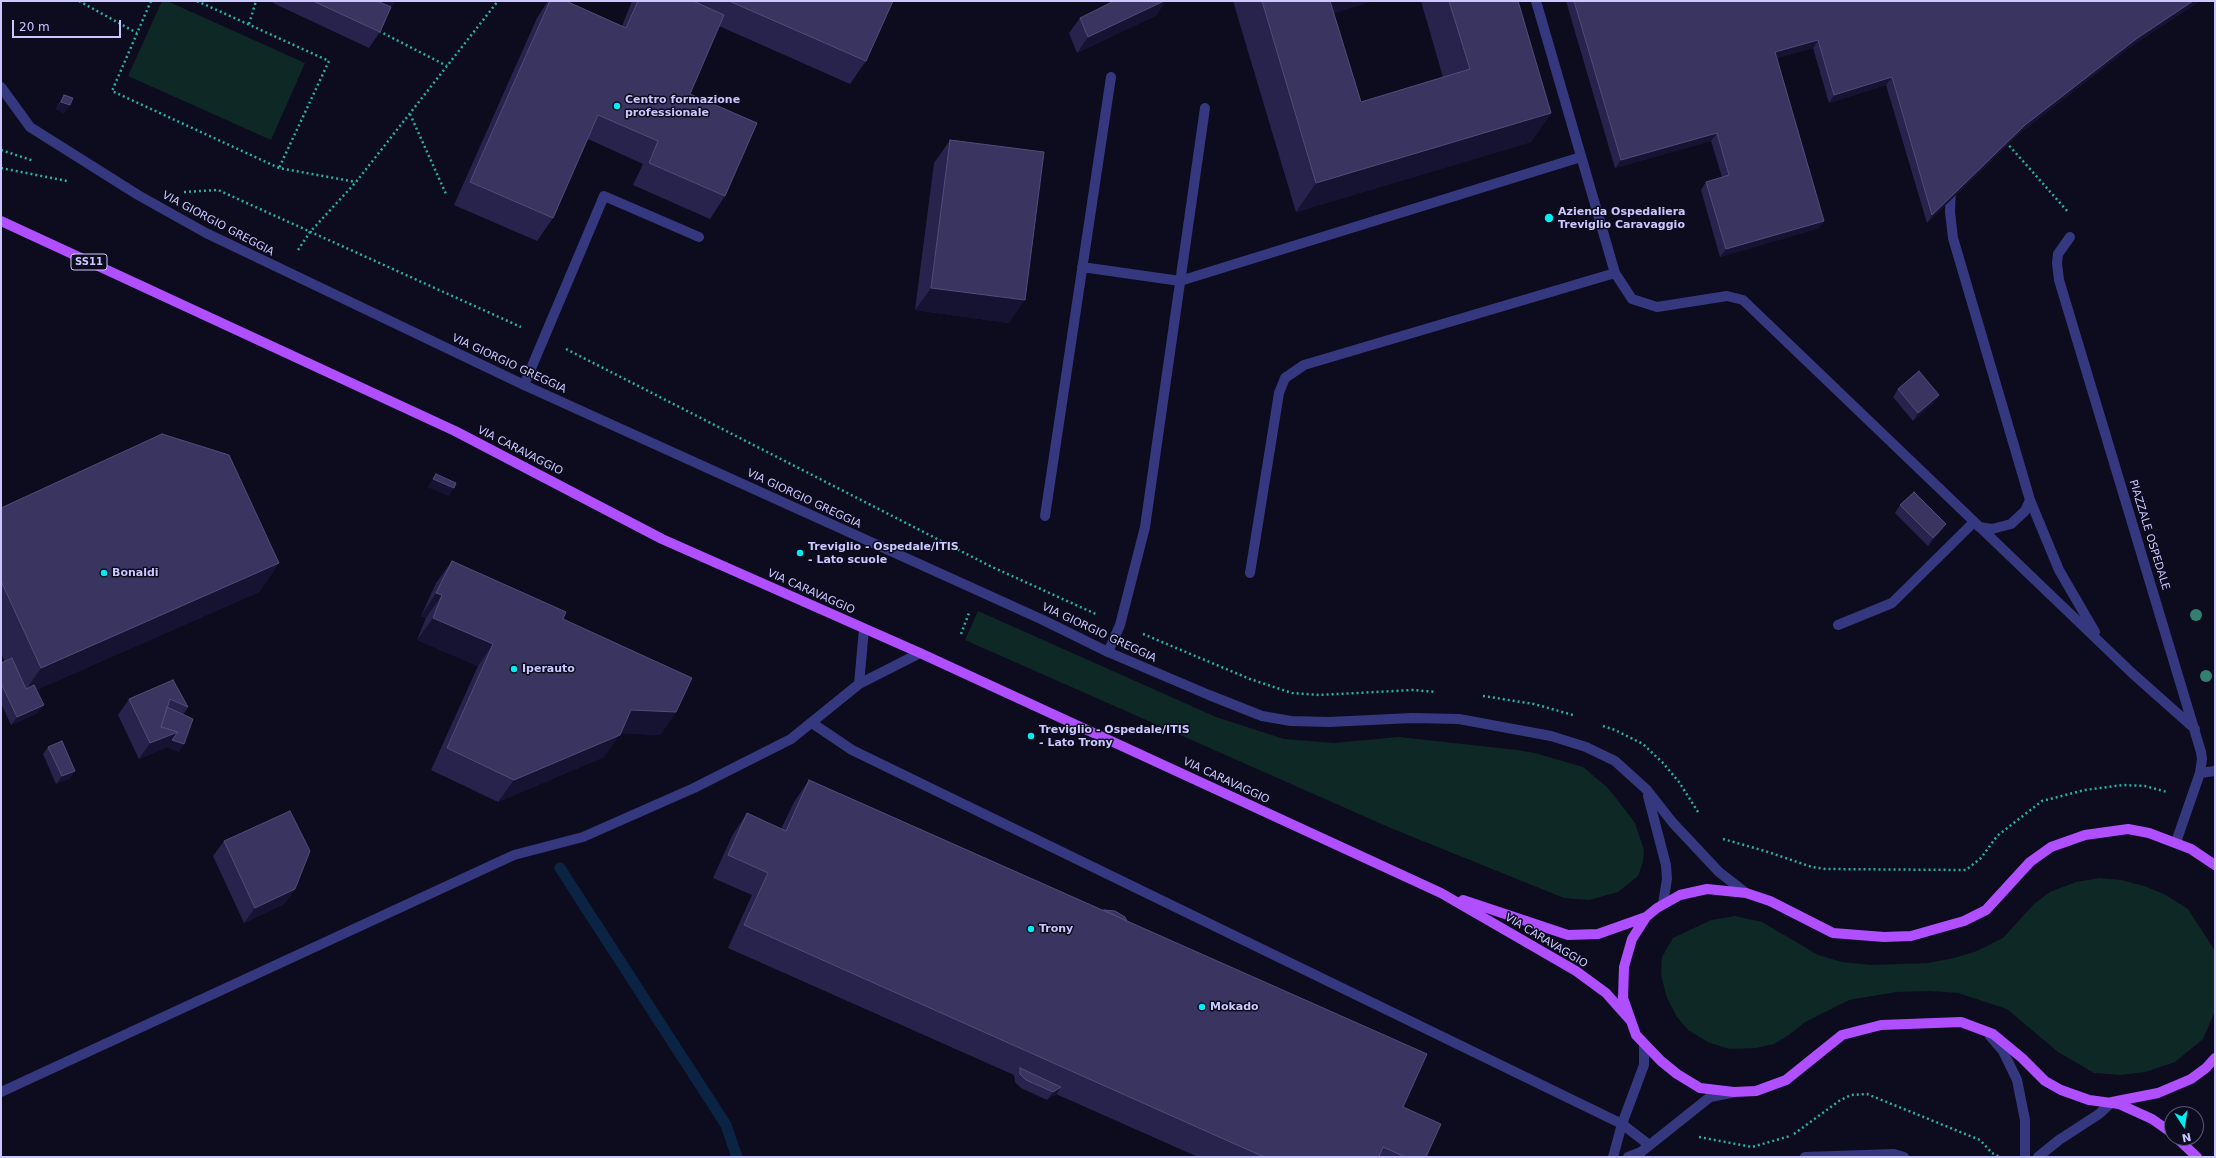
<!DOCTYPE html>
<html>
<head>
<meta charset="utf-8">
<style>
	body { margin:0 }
	#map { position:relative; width:2216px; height:1158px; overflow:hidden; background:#0d0b1e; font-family:"DejaVu Sans",sans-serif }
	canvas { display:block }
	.frame { position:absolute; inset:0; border:2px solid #cbc8ff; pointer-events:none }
	.north { position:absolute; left:2164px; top:1106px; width:40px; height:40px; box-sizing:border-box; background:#0d0b1e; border:1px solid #595778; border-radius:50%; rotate:168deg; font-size:11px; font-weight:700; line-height:16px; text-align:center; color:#cbc8ff }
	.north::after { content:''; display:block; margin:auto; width:14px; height:18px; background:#00edf3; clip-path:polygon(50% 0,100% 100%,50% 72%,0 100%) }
	.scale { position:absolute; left:12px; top:20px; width:109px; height:18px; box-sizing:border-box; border:2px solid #cbc8ff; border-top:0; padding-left:5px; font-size:12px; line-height:14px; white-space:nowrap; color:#cbc8ff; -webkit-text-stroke:3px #0d0b1e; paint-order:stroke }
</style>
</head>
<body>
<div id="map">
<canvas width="2216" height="1158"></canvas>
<div class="frame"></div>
<div class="north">N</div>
<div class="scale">20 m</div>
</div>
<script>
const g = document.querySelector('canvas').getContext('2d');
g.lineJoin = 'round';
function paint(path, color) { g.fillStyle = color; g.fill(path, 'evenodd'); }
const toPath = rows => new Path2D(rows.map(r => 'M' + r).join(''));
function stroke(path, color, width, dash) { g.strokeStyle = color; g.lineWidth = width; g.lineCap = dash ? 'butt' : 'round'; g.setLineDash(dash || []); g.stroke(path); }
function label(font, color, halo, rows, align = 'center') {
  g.font = font + ' "DejaVu Sans",sans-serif'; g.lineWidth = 3; g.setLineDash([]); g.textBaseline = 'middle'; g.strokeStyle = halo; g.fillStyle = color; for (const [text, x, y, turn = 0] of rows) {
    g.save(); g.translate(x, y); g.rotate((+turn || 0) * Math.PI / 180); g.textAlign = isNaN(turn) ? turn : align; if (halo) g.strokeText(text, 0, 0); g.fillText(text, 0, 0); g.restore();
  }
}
paint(toPath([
	[162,1,167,1,305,63,271,140,128,76],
	[978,611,1216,717,1284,739,1334,743,1399,737,1517,750,1535,753,1583,767,1609,789,1635,823,1644,850,1643,862,1638,876,1618,892,1589,900,1564,898,1393,829,965,640],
	[2100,878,2121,880,2144,886,2164,894,2188,909,2215,951,2215,1011,2203,1039,2175,1062,2145,1072,2121,1075,2094,1073,2058,1052,2007,1009,1958,993,1930,991,1896,992,1849,1000,1805,1022,1789,1035,1774,1044,1756,1048,1729,1049,1708,1042,1688,1030,1677,1017,1667,998,1661,975,1662,957,1673,938,1711,920,1735,916,1762,922,1818,955,1842,962,1872,965,1928,963,1954,958,1977,951,2003,938,2034,904,2050,892,2076,882]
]), '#0e2825');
stroke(toPath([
	[560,868,726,1125,737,1157]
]), '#0b2443', 11);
stroke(toPath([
	[79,1,137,33],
	[151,1,112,91,279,168,356,182],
	[197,1,329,61,279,168],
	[249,24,256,1],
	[379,31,447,66],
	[410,114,446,194],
	[2006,142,2069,213],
	[1,150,34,161],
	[1,168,67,181],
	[184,192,218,190,521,327],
	[298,250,310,232,356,182,498,1],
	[566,349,990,566,1098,615],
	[961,634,969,613],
	[1143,634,1250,679,1292,693,1319,695,1413,690,1436,692],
	[1483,696,1534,704,1573,715],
	[1603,726,1615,730,1643,744,1663,763,1679,782,1698,812],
	[1723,839,1765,851,1812,867,1826,869,1966,870,1981,858,1997,836,2042,801,2085,790,2123,785,2145,786,2167,792],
	[1794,1134,1839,1101,1851,1095,1867,1094,1980,1140,1992,1153,2000,1157],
	[1699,1137,1752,1147,1790,1136]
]), '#2ab19f', 2.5, [2, 3]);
stroke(toPath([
	[1536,1,1615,273,1632,299,1657,307,1727,296,1743,300,2132,673,2195,729],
	[1951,187,1950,212,1953,238,2030,500,2059,570,2095,632],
	[2070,237,2058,254,2057,263,2059,280,2201,752,2202,759,2200,773,2176,842],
	[1082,267,1180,281,1581,157],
	[524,385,604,196,699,237],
	[1045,516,1111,77],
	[1979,527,1992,529,2011,524,2025,511,2030,500],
	[1250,573,1279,393,1285,378,1304,365,1615,273],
	[1838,625,1892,603,1974,522],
	[1108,652,1120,625,1145,527,1205,108],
	[812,723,852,750,1622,1124,1648,1144],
	[2200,773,2215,771],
	[1990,1036,2003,1051,2017,1080,2025,1120,2025,1157],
	[1805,1157,1894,1154,1904,1157],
	[2038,1157,2059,1140,2099,1114,2112,1102]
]), '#35387e', 10);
stroke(toPath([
	[1,87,30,127,138,195,206,233,524,385,1043,620,1108,652,1209,695,1262,716,1291,721,1329,722,1412,718,1459,719,1551,736,1586,747,1615,761,1647,790,1673,823,1719,872,1746,893],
	[859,684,864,629],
	[1648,796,1666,865,1667,879,1663,904],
	[1,1092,514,855,583,837,694,788,791,739,859,684,920,653],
	[1613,1157,1622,1124,1644,1065,1644,1045],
	[1628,1157,1641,1152,1710,1097,1731,1093]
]), '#35387e', 10);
stroke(toPath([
	[1,221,455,431,662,539,920,653,1441,893,1576,971,1606,993,1630,1020],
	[1463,900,1568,935,1598,934,1646,917],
	[2112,1102,2158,1093,2191,1079,2206,1068,2215,1058],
	[2172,1133,2152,1119,2119,1104,2089,1100,2061,1090,2045,1081,2022,1058,1993,1034,1961,1022,1881,1025,1842,1035,1786,1080,1756,1091,1734,1092,1700,1088,1677,1074,1661,1061,1636,1035,1623,998,1624,967,1632,939,1646,917,1657,908,1680,895,1707,889,1746,893,1770,901,1833,933,1884,937,1911,936,1964,921,1986,910,2030,862,2051,847,2085,835,2128,829,2149,833,2191,849,2215,865],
	[2177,1138,2197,1157]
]), '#b04fff', 10);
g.fillStyle = '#348070';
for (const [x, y] of [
	[2196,615],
	[2206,676]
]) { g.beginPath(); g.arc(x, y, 6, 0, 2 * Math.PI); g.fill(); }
paint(toPath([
	[273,1,395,1,391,7,380,32,369,48,273,3],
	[548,1,566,1,622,26,632,1,893,1,866,61,850,84,719,26,690,94,725,196,710,219,633,185,643,164,588,139,553,218,537,241,454,205,537,18],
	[1233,1,1373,1,1334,13,1361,102,1443,77,1421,1,1518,1,1551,113,1531,142,1296,212],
	[1566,1,2200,1,2130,47,2020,133,1927,223,1886,85,1829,103,1813,48,1777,58,1824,221,1819,228,1720,257,1701,190,1706,182,1722,177,1711,141,1615,168],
	[1157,15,1077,53,1069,33,1080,18],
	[64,95,70,105,64,113,56,109,59,103],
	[950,140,1009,323,915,310,934,163],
	[1898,389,1939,395,1933,403,1913,421,1893,397],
	[436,474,449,496,428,487],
	[1900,505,1940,532,1928,546,1895,513],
	[1,508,279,563,259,592,36,690,38,713,11,725,1,703,1,663,5,662,1,653],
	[452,561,563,619,676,712,660,735,620,733,604,757,498,802,431,770,478,666,417,640,426,618,421,616,436,583],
	[173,680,188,707,183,715,179,752,167,747,139,759,118,715,129,699],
	[48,747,75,771,69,779,56,784,43,754],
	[809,780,1127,921,1403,1107,1426,1157,1198,1157,1056,1094,1047,1100,1021,1088,1015,1082,1014,1075,728,948,752,895,713,878,732,836,747,813,781,829,794,802],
	[224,841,295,889,284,904,244,923,213,856]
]), '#28234c');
paint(toPath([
	[331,1,395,1,380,22],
	[1164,1,1166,1,1157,15,1077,53,1088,37],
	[1322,1,1373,1,1308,21],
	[2193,1,2200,1,2130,47,2020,133,1927,223,1932,215,2025,125,2136,39],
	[1818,40,1813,48,1770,60,1775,52],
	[1892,77,1886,85,1829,103,1834,95],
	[61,102,70,105,64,113,56,109],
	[1551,113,1531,142,1296,212,1316,183],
	[1717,133,1711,141,1615,168,1621,160],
	[1824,221,1819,228,1720,257,1726,249],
	[931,288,1025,300,1009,323,915,310],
	[1939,395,1933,403,1913,421,1918,413],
	[433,479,454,488,449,496,428,487],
	[1946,524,1940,532,1928,546,1933,538],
	[279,563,259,592,21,697,41,668],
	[436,593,442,595,426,618,421,616],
	[433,618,493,644,478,666,417,640],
	[44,705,38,713,11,725,17,717],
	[631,710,676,712,660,735,616,733],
	[178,732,184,744,179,752,167,747,139,759,150,743],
	[620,735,604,757,498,802,514,780],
	[75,771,69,779,56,784,62,776],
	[295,889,284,904,244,923,255,908],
	[1061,1087,1056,1095,1047,1100,1053,1092]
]), '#161232');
const building = toPath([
	[313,1,377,1,391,7,380,32,313,1],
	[550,1,566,1,626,28,638,1,693,1,724,15,690,94,757,123,725,196,649,163,658,141,598,115,553,218,470,182,550,1],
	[729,1,893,1,866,61,729,1],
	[1114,1,1164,1,1088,37,1080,18,1114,1],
	[1262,1,1330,1,1361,102,1470,69,1449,1,1518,1,1551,113,1316,183,1262,1],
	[1574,1,2193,1,2136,39,2025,125,1932,215,1892,77,1834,95,1818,40,1775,52,1824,221,1726,249,1706,182,1729,175,1717,133,1621,160,1574,1],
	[64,95,73,98,70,105,61,102,64,95],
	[950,140,1044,152,1025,300,931,288,950,140],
	[1919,371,1939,395,1918,413,1898,389,1919,371],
	[162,434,229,455,279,563,41,668,1,581,1,508,162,434],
	[436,474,456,483,454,488,433,479,436,474],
	[1914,492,1946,524,1933,538,1900,505,1914,492],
	[452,561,566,612,563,619,692,678,676,712,631,710,620,735,514,780,447,748,493,644,433,618,442,595,436,593,452,561],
	[12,658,26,689,34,685,44,705,17,717,1,683,1,663,12,658],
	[173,680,188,707,170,699,161,727,178,732,150,743,129,699,173,680],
	[167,707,193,719,184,744,172,740,178,732,161,727,167,707],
	[62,741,75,771,62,776,48,747,62,741],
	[809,780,1427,1054,1403,1107,1441,1124,1426,1157,1405,1157,1383,1147,1379,1157,1264,1157,744,925,768,873,728,855,747,813,786,831,809,780],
	[290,811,310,851,295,889,255,908,224,841,290,811],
	[1104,910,1115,911,1125,917,1127,921,1104,910],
	[1020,1068,1061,1087,1053,1092,1026,1080,1020,1074,1020,1068]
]);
paint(building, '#3a3560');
stroke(building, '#504c79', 1);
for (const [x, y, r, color] of [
	[617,106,4,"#00edf3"],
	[1549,218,5,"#00edf3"],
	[800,553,4,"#00edf3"],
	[104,573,4,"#00edf3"],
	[514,669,4,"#00edf3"],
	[1031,736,4,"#00edf3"],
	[1031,929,4,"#00edf3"],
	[1202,1007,4,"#00edf3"]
]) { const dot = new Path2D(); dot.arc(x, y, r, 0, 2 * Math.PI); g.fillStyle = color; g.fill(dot); stroke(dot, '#0d0b1e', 1.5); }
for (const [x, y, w] of [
	[89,262,36]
]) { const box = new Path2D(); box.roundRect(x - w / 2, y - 8, w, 16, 3); g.fillStyle = '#0d0b1e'; g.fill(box); stroke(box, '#cbc8ff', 1); }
label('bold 10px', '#cbc8ff', null, [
	["SS11",89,262]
]);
label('bold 11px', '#cbc8ff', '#0d0b1e', [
	["Centro formazione",625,100],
	["professionale",625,113],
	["Azienda Ospedaliera",1558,212],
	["Treviglio Caravaggio",1558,225],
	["Treviglio - Ospedale/ITIS",808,547],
	["- Lato scuole",808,560],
	["Bonaldi",112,573],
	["Iperauto",522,669],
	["Treviglio - Ospedale/ITIS",1039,730],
	["- Lato Trony",1039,743],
	["Trony",1039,929],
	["Mokado",1210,1007]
], 'left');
label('11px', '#cbc8ff', '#0d0b1e', [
	["VIA GIORGIO GREGGIA",218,224,28],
	["VIA GIORGIO GREGGIA",509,364,25],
	["VIA CARAVAGGIO",520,451,27],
	["VIA GIORGIO GREGGIA",804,499,25],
	["PIAZZALE OSPEDALE",2149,535,73],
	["VIA CARAVAGGIO",811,592,24],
	["VIA GIORGIO GREGGIA",1099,633,25],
	["VIA CARAVAGGIO",1226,781,25],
	["VIA CARAVAGGIO",1546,941,31]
]);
</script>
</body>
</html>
